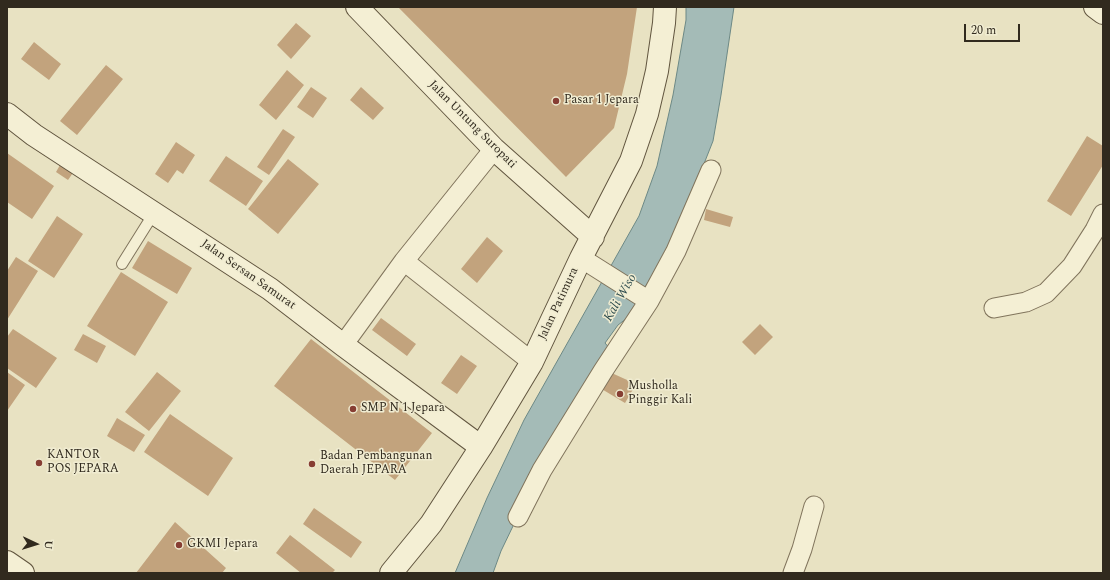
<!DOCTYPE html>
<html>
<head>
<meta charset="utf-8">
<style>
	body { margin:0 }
	#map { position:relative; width:1110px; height:580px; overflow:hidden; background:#e8e2c2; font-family:Spectral,serif }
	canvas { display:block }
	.frame { position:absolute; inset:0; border:8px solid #312a1e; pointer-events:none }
	.north { position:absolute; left:16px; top:524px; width:40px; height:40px; -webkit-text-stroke:3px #f0ecd1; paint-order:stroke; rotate:94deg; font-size:11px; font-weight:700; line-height:16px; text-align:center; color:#312a1e }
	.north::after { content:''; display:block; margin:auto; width:14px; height:18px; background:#312a1e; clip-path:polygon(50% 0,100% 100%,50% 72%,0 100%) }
	.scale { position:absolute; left:964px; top:24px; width:56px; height:18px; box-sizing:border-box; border:2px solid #312a1e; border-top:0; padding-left:5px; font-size:12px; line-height:14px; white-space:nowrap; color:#312a1e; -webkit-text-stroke:3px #f0ecd1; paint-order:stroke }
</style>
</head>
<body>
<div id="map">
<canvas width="1110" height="580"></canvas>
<div class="frame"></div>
<div class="north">U</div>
<div class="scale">20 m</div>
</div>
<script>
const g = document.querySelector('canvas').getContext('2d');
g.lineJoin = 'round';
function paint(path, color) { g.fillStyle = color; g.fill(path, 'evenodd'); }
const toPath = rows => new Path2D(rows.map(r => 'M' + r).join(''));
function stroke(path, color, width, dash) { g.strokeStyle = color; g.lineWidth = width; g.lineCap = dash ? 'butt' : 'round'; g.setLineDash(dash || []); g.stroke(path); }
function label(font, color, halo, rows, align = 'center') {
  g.font = font + ' Spectral,serif'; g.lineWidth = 3; g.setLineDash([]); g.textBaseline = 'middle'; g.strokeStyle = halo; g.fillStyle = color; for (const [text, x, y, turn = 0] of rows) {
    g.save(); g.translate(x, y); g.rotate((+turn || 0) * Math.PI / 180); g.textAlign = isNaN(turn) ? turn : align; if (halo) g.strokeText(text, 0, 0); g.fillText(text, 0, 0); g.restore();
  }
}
const water = toPath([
	[686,7,734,7,721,95,713,141,692,194,666,255,643,290,631,315,618,325,605,343,611,350,540,470,501,551,493,573,455,573,487,498,524,420,639,216,657,166,673,95,686,20,686,7]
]);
paint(water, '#a4bbb7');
stroke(water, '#6c8885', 1);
paint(toPath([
	[398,7,637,7,627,74,614,128,566,177],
	[296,23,311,36,291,59,277,45],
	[34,42,61,64,49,80,21,59],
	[106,65,123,79,77,135,60,121],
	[287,70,304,85,276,120,259,105],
	[311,87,327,98,313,118,297,107],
	[361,87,384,108,373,120,350,100],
	[283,129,295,137,269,175,257,167],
	[1087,136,1103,146,1103,165,1071,216,1047,201],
	[176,142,195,155,183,174,177,170,168,183,155,174],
	[7,153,54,186,32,219,7,202],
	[226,156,263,181,246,206,209,181],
	[64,158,77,167,68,180,56,172],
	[288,159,319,184,278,234,248,209],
	[706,209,733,217,730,227,704,220],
	[57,216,83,234,54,278,28,261],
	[487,237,503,251,477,283,461,269],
	[148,241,192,268,177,294,132,268],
	[16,257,38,271,7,320,7,271],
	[121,272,168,302,135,356,87,326],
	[381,318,416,344,407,356,372,330],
	[760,324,773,337,755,355,742,342],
	[13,329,57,358,36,388,7,368,7,337],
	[83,334,106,346,97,363,74,350],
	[311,339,432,433,395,480,274,386],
	[461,355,477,366,457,394,441,383],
	[605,370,636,384,625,403,595,385],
	[7,372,25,385,7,411],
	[157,372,181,391,149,431,125,412],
	[170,414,233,458,208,496,144,452],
	[117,418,145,435,134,452,107,436],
	[314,508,362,542,351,558,303,524],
	[175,522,226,568,222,573,136,573],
	[290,535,335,570,332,573,301,573,276,553]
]), '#c2a37d');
const lane = toPath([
	[122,264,154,213]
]);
const street = toPath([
	[581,258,649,301,676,251,711,170],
	[404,261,532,362],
	[994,308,1026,302,1046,293,1072,266,1095,230,1103,214],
	[343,345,404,261,494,149],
	[518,517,542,470,603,371,649,301],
	[793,573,802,549,814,506]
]);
const secondary = toPath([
	[357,7,494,149,593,237],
	[1095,7,1103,13],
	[7,114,34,135,270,289,343,345,481,447],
	[7,562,23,573],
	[391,573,431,524,481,447,532,362,581,258,631,161,647,114,657,71,664,23,665,7]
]);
stroke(lane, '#80745c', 12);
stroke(street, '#80745c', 21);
stroke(secondary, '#61553f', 24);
stroke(lane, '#f4efd4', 10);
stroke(street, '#f4efd4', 19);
stroke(secondary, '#f4efd4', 22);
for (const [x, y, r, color] of [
	[556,101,4,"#873e33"],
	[620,394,4,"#873e33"],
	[353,409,4,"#873e33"],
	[39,463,4,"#873e33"],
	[312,464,4,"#873e33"],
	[179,545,4,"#873e33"]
]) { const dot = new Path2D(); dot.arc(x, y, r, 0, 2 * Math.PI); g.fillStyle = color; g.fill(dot); stroke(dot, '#f0ecd1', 1.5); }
label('12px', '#312a1e', '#f0ecd1', [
	["Pasar 1 Jepara",564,101],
	["Musholla",628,387],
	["Pinggir Kali",628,401],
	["SMP N 1 Jepara",361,409],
	["KANTOR",47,456],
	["POS JEPARA",47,470],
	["Badan Pembangunan",320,457],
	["Daerah JEPARA",320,471],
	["GKMI Jepara",187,545]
], 'left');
label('12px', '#312a1e', '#f0ecd1', [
	["Jalan Untung Suropati",472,125,45],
	["Jalan Sersan Samurat",248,275,35],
	["Jalan Patimura",559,304,-65]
]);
label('italic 13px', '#2f4d4f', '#f0ecd1', [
	["Kali Wiso",621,298,-60]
]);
</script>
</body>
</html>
